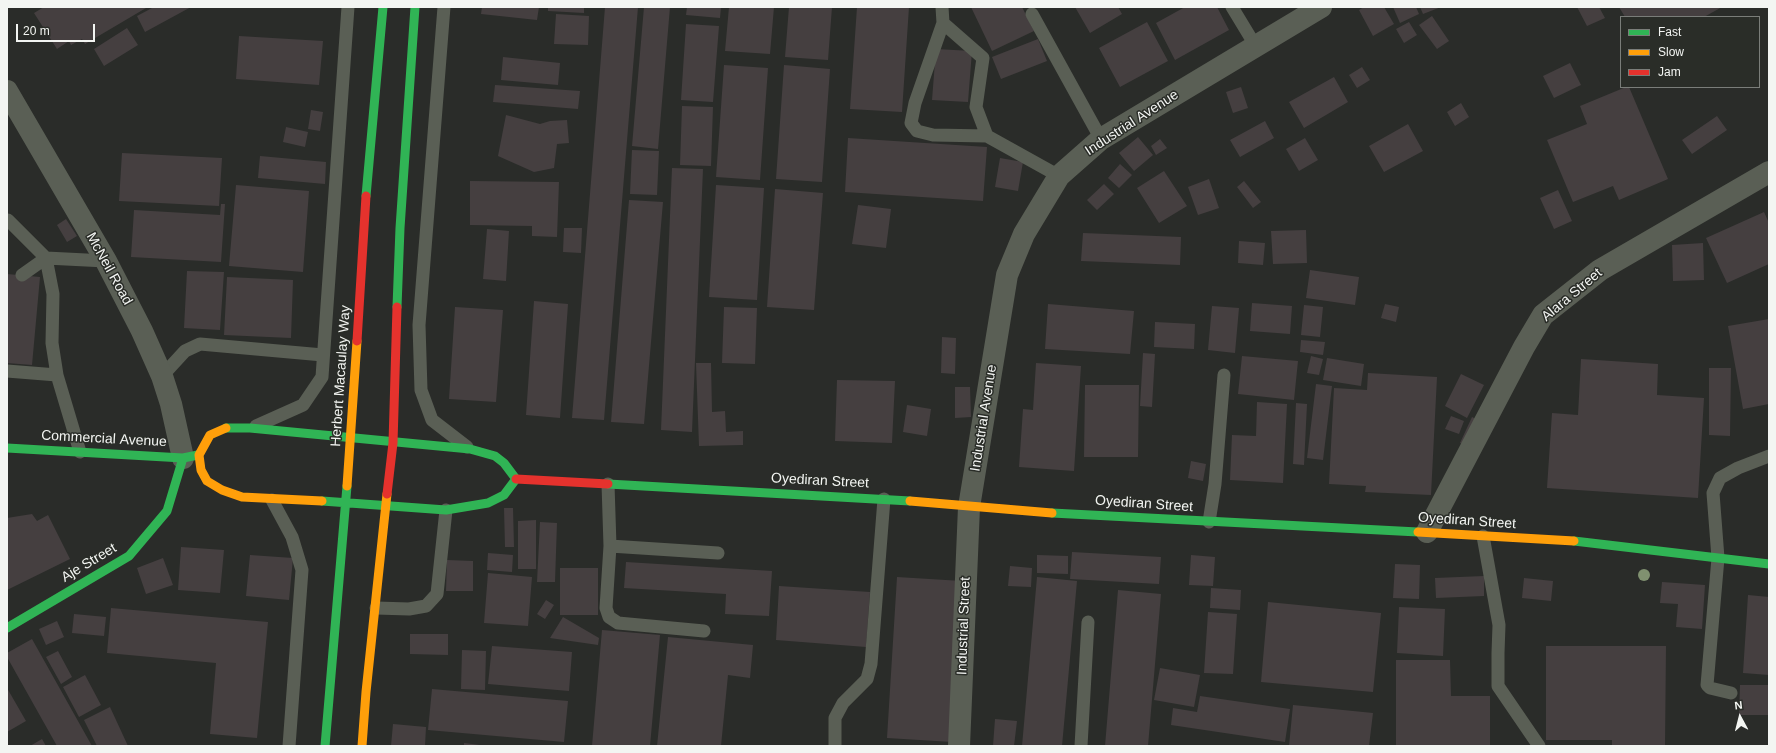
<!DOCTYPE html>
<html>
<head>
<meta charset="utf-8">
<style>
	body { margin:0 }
	#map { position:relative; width:1776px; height:753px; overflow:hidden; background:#2a2c29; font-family:Helvetica,sans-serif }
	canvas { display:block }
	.frame { position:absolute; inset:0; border:8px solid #f3f5f2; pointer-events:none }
	.legend { position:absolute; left:1620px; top:16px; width:140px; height:72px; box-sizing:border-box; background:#2a2d28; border:1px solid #7a7d79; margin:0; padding:5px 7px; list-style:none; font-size:12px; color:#f3f5f2 }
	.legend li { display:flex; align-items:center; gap:8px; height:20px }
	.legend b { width:20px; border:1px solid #7a7d79 }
	.north { position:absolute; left:1720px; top:697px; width:40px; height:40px; -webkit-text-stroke:3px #2a2d28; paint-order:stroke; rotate:353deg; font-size:11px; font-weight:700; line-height:16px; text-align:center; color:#f3f5f2 }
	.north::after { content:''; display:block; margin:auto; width:14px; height:18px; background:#f3f5f2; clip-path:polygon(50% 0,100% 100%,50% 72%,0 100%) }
	.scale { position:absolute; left:16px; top:24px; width:79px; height:18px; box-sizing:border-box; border:2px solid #f3f5f2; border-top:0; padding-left:5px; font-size:12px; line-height:14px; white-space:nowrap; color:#f3f5f2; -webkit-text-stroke:3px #2a2d28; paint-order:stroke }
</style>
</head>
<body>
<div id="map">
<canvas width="1776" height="753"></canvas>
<div class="frame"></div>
<ul class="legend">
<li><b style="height:5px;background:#30b455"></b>Fast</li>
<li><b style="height:5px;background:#ff9f0a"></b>Slow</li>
<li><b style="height:5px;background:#e5322d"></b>Jam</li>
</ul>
<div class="north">N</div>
<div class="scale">20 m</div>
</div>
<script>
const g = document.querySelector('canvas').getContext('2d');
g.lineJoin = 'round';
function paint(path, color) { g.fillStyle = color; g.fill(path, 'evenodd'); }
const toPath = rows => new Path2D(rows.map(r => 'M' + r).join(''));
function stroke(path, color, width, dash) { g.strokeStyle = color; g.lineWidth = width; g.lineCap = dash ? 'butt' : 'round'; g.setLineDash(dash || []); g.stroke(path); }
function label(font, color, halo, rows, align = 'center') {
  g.font = font + ' Helvetica,sans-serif'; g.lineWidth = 3; g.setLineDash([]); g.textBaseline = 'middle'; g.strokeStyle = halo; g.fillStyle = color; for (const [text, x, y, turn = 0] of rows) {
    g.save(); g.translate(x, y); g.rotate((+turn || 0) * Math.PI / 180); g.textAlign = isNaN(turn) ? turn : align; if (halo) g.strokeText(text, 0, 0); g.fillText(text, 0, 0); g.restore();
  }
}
paint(toPath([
	[44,7,146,7,146,8,85,44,82,39,71,45,69,41,57,49,34,13],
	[151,7,191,7,145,32,137,16,152,8],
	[482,7,539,7,537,20,481,14],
	[548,7,584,7,584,13,548,11],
	[605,7,638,7,604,420,572,418],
	[644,7,670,7,658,149,632,146],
	[687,7,721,7,720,18,686,15],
	[729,7,774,7,770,54,725,51],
	[789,7,832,7,828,60,785,57],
	[857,7,909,7,902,112,850,109],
	[971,7,1022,7,1034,31,992,51],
	[1075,7,1118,7,1122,14,1090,33],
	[1185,7,1217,7,1229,30,1175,60,1156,23],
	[1364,7,1384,7,1394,24,1373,36,1359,10],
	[1393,7,1416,7,1419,14,1400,23],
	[1420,7,1441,7,1423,14],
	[1577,7,1599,7,1605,18,1587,26],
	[1619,7,1722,7,1704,17,1625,17],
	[556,14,589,16,588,45,554,44],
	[1432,16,1449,41,1437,49,1419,25],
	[1147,22,1168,61,1120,87,1099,48],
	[1409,22,1417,35,1404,43,1396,29],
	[686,24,719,26,713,102,681,100],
	[127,28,138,45,104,66,94,49],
	[239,36,323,41,319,85,236,79],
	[1038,39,1047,61,1001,79,992,57],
	[936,49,972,51,968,102,932,100],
	[503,57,560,63,558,85,501,80],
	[1570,63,1581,85,1554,98,1543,76],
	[724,65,768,68,760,180,716,177],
	[784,65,830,69,822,182,776,179],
	[1362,67,1370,80,1357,88,1349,75],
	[1334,77,1348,102,1304,128,1289,102],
	[495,85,580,91,578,109,493,102],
	[1241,87,1248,108,1233,113,1226,92],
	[1626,87,1629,87,1668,179,1619,200,1613,186,1573,202,1547,140,1587,124,1580,106],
	[1461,103,1469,117,1455,126,1447,112],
	[682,106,713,107,711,166,680,165],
	[311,110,323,112,320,131,308,129],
	[506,115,540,124,550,121,567,120,569,143,557,144,554,168,534,172,498,156],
	[1717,116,1727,130,1692,154,1682,140],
	[1265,121,1274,138,1240,157,1230,140],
	[1408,124,1423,151,1384,172,1369,146],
	[286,127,308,132,305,147,283,142],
	[1138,137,1153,155,1134,171,1119,153],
	[848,138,987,147,983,201,845,192],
	[1305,138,1318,160,1299,171,1286,149],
	[1160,139,1167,148,1156,155,1151,146],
	[632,150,659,151,657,195,630,194],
	[122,153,222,158,219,206,119,201],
	[260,156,326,162,325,184,258,178],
	[1000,158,1023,162,1018,191,995,187],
	[1120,164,1132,175,1119,188,1108,178],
	[672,168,703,169,692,432,661,430],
	[1164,171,1187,206,1159,223,1137,188],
	[1209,179,1219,208,1198,215,1188,187],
	[470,181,559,182,557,237,532,236,532,226,470,225],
	[1244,181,1261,202,1253,208,1237,187],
	[1104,184,1114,194,1097,210,1087,200],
	[236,185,309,191,303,272,229,266],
	[716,185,764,188,757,300,709,297],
	[775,189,823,193,814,310,767,307],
	[1558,190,1572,221,1554,229,1540,198],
	[629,200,663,202,644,424,611,422],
	[221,204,225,204,221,262,131,257,134,210,220,215],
	[858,205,891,209,886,248,852,244],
	[1764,212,1769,223,1769,264,1727,283,1706,238],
	[66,219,77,236,67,242,57,225],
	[564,228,582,228,581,253,563,252],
	[487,229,509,231,506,281,483,279],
	[1306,230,1307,263,1273,264,1271,231],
	[1083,233,1181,237,1180,265,1081,261],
	[1239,241,1265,243,1263,265,1238,263],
	[1703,243,1704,280,1673,281,1672,245],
	[1310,270,1359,277,1355,305,1306,298],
	[187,271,224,272,220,330,184,328],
	[7,274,40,277,32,365,7,363],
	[227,277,293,280,291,338,224,335],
	[534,301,568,304,560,418,526,415],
	[1252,303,1292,306,1290,334,1250,331],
	[1048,304,1134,311,1130,354,1045,349],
	[1385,304,1399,307,1396,322,1381,318],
	[1304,305,1323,307,1320,337,1301,335],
	[1212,306,1239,308,1235,353,1208,350],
	[455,307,503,310,496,402,449,399],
	[724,307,757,308,755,364,722,363],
	[1769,319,1769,404,1743,409,1728,326],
	[1155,322,1195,324,1194,349,1154,347],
	[942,337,956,338,955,374,941,373],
	[1301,340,1325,342,1323,355,1300,352],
	[1143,353,1155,354,1152,407,1140,406],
	[1242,356,1298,361,1294,400,1238,394],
	[1311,356,1323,359,1319,375,1307,373],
	[1327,358,1364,364,1361,386,1323,380],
	[1581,359,1658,364,1657,395,1704,398,1698,498,1547,488,1552,413,1578,415],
	[696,363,711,363,712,412,725,411,726,432,743,431,743,445,699,446],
	[1036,363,1081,366,1074,471,1019,467,1023,409,1033,410],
	[1709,368,1731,368,1730,436,1709,435],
	[1368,373,1437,377,1431,495,1365,492,1366,486,1329,484,1334,388,1367,390],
	[1461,374,1484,385,1467,418,1445,406],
	[837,380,895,381,892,443,835,441],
	[1316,384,1332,386,1323,460,1307,458],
	[1085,385,1139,385,1138,457,1084,457],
	[955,387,970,387,971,417,955,418],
	[1257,402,1287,404,1283,483,1230,480,1232,435,1256,436],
	[1296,403,1307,404,1304,465,1293,464],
	[907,405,931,409,927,436,903,432],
	[1451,416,1464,421,1459,434,1445,429],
	[1472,417,1480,421,1469,447,1460,443],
	[1191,461,1206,464,1203,481,1188,478],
	[504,508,513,508,514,547,505,547],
	[32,514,37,521,48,515,70,559,7,590,7,518],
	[536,520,536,569,518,569,518,521],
	[540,522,557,523,555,582,537,582],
	[181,547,224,550,220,593,178,590],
	[1072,552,1161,557,1159,584,1070,579],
	[488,553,513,555,512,572,487,570],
	[250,555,293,558,289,600,246,596],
	[1037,555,1068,556,1068,574,1037,573],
	[1191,555,1215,557,1213,586,1189,585],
	[163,558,173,585,146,594,137,568],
	[447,560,473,561,473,591,446,591],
	[626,562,772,571,769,616,725,614,726,594,624,588],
	[1395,564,1420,565,1419,599,1393,598],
	[1010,566,1032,568,1031,587,1008,586],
	[560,568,598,568,598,615,560,615],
	[488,573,532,577,528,626,484,623],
	[1484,576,1484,596,1436,598,1435,578],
	[897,577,962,581,952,742,887,738],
	[1037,577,1077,581,1062,746,1022,746],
	[1524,578,1553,581,1551,601,1522,598],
	[1662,582,1705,585,1702,629,1676,627,1678,604,1660,603],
	[779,586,870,592,866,647,776,640],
	[1211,588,1241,590,1240,610,1210,608],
	[1118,590,1161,594,1148,746,1105,746],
	[1748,595,1769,597,1769,675,1743,673],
	[546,600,554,605,545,619,537,614],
	[1268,602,1381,613,1373,692,1261,682],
	[1399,607,1445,609,1443,656,1397,653],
	[111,608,268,622,257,738,210,734,216,663,107,653],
	[1208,612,1237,614,1233,674,1204,673],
	[74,614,106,617,104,636,72,633],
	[563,617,599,638,598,645,550,638],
	[57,621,64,637,46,645,39,629],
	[602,630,660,635,650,746,592,746],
	[410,634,448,634,448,655,410,654],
	[668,637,753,645,750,678,728,675,721,746,657,746],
	[32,639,92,746,57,746,7,657,7,653],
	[492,646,572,652,569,691,488,684],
	[1546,646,1666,646,1665,746,1612,746,1612,740,1546,740],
	[462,650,486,651,485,690,461,689],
	[58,651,72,677,61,684,46,657],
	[1396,660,1450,660,1451,696,1490,696,1490,746,1396,746],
	[1160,668,1200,675,1194,707,1154,700],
	[85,675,101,705,79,717,63,687],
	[1740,685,1769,685,1769,715,1739,715],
	[7,688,26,721,7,732],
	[432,689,568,701,564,742,428,730],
	[1200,696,1290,709,1285,742,1171,725,1173,708,1197,712],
	[1293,705,1373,713,1369,746,1289,746],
	[110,707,128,746,97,746,84,720],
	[995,719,1017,721,1014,746,993,746],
	[393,724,426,727,425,746,391,746],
	[42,739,46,746,30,746],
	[464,743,480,745,480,746,464,746]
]), '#453f40');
stroke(toPath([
	[444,7,419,325,421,390,432,420,467,447],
	[942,7,943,23,983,58,976,107,987,136],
	[1232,7,1255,45],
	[1032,14,1101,139],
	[943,23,915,103,911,123,917,131,933,135,987,136,1059,176],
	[8,220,46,258,53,294,52,343,57,375,80,452],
	[22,275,46,258,106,261],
	[7,371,57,375],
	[162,376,185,351,200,344,323,355],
	[256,426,303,405,322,377,348,7],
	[608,484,610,546,606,608,609,617,618,623,704,631],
	[272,500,292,537,302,570,289,746],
	[1209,522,1215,484,1224,375],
	[1483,536,1499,625,1498,653,1498,686,1539,746],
	[610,546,718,553],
	[376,608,409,609,426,606,437,594,446,510],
	[1731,693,1710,688,1707,685,1718,558,1713,493,1720,478,1738,468,1769,456],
	[835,746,835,718,843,703,867,679,871,664,884,499],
	[1081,746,1088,622]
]), '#5a5f55', 13);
stroke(toPath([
	[7,91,106,261,142,331,162,376,171,404,183,458],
	[1427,532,1524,347,1543,315,1600,270,1769,172],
	[959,746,969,507,1007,275,1024,234,1059,176,1101,139,1321,7]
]), '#5a5f55', 22);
stroke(toPath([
	[366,196,383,7],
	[397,307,400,228,415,7],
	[226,428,250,428,470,449,495,456,504,463,516,479,504,495,488,503,446,510,322,501],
	[7,448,183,458,198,455],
	[608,484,910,501],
	[1052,513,1418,532],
	[1574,541,1769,564],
	[7,628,129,556,167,511,183,458],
	[325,746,347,486]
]), '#30b455', 9);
stroke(toPath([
	[226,428,210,435,199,455,201,470,207,481,222,490,242,497,322,501],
	[347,486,357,341],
	[910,501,1052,513],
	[1418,532,1574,541],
	[362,746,366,692,387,494]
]), '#ff9f0a', 9);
stroke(toPath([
	[357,341,366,196],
	[516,479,608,484],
	[387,494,393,443,397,307]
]), '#e5322d', 9);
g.fillStyle = '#809170';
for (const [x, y] of [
	[1644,575]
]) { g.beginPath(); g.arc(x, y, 6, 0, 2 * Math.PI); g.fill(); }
label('14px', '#f3f5f2', '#2a2d28', [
	["Industrial Avenue",1132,123,-33],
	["McNeil Road",109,269,61],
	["Alara Street",1572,295,-40],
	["Herbert Macaulay Way",341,376,-86],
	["Industrial Avenue",984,418,-81],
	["Commercial Avenue",104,439,3],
	["Oyediran Street",820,481,3],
	["Oyediran Street",1144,504,4],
	["Oyediran Street",1467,521,4],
	["Aje Street",89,563,-31],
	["Industrial Street",964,626,-88]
]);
</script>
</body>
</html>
